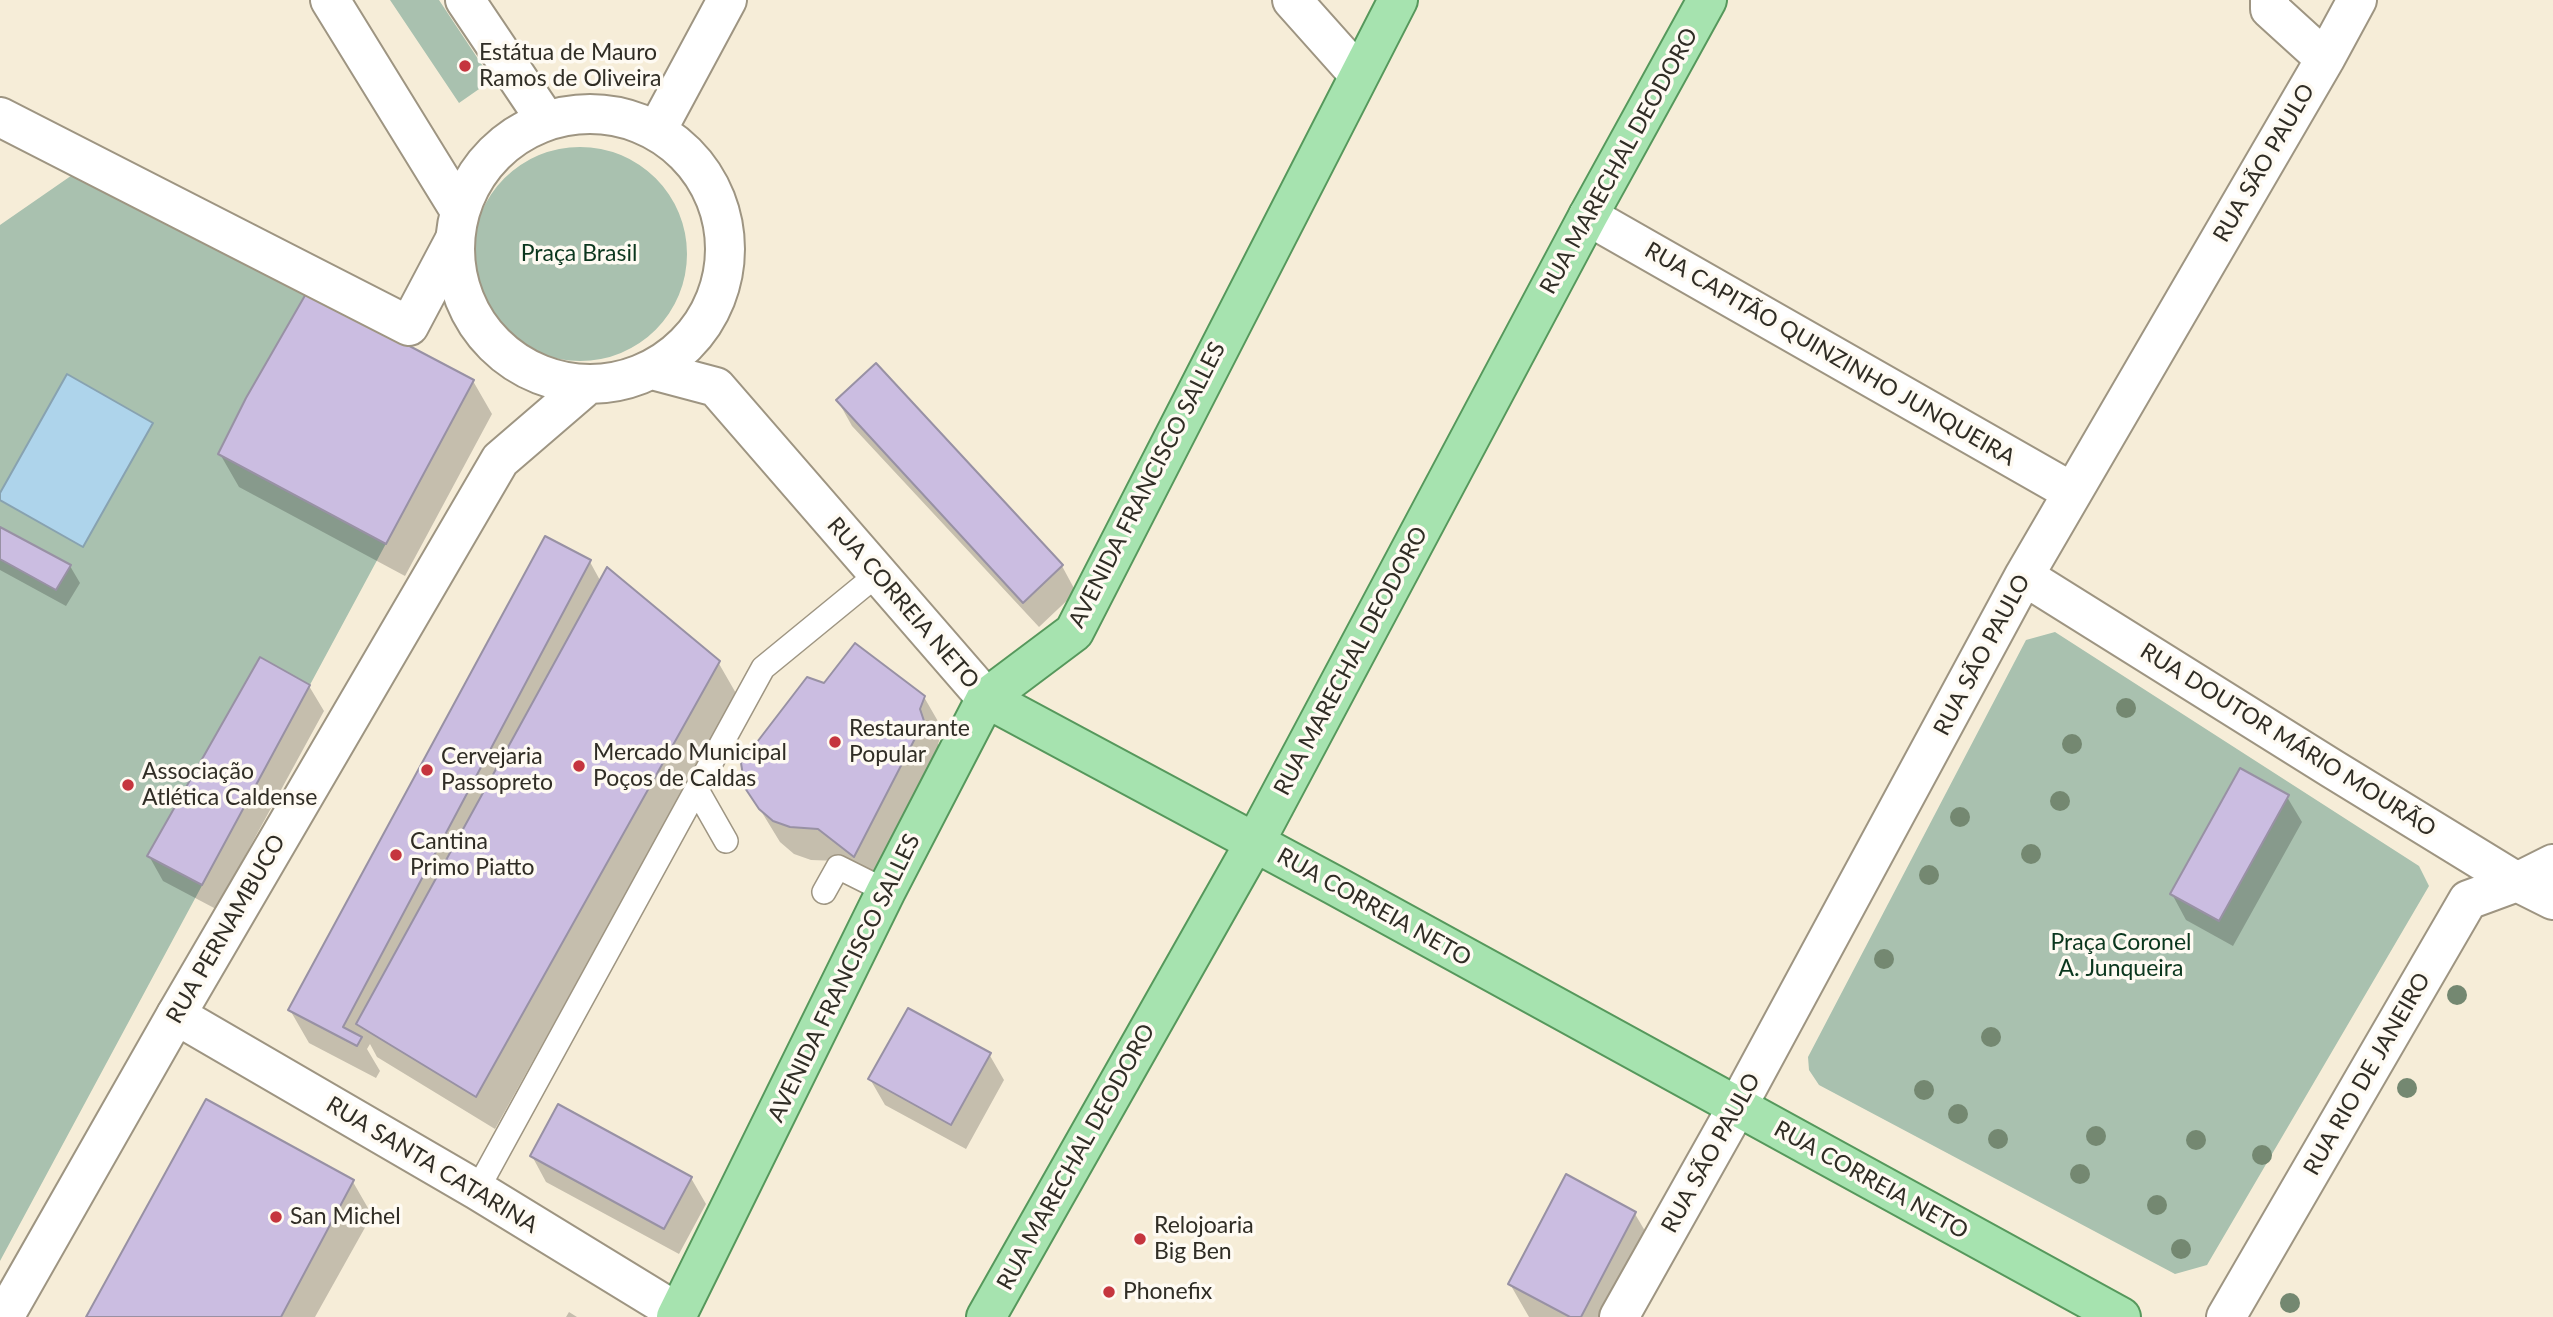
<!DOCTYPE html>
<html>
<head>
<meta charset="utf-8">
<style>
	body { margin:0 }
	canvas { display:block; background:#f6edd8 }
</style>
</head>
<body>
<canvas width="2553" height="1317"></canvas>
<script>
const g = document.querySelector('canvas').getContext('2d');
g.lineJoin = 'round';
function paint(path, color) { g.fillStyle = color; g.fill(path, 'evenodd'); }
const toPath = rows => new Path2D(rows.map(r => 'M' + r).join(''));
function stroke(path, color, width, dash) { g.strokeStyle = color; g.lineWidth = width; g.lineCap = dash ? 'butt' : 'round'; g.setLineDash(dash || []); g.stroke(path); }
function label(font, color, halo, rows, align = 'center') {
  g.font = font + ' Lato,sans-serif'; g.lineWidth = 7; g.setLineDash([]); g.textBaseline = 'middle'; g.strokeStyle = halo; g.fillStyle = color; for (const [text, x, y, turn = 0] of rows) {
    g.save(); g.translate(x, y); g.rotate((+turn || 0) * Math.PI / 180); g.textAlign = isNaN(turn) ? turn : align; if (halo) g.strokeText(text, 0, 0); g.fillText(text, 0, 0); g.restore();
  }
}
paint(toPath([
	[390,0,439,0,492,80,459,103],
	'473 254a107 107 0 1 1 214 0a107 107 0 1 1-214 0Z',
	[78,171,474,380,0,1261,0,225],
	[2055,632,2419,866,2429,886,2207,1265,2175,1274,1819,1085,1809,1070,1808,1057,2026,640]
]), '#a9c1af');
const water = toPath([
	[67,374,153,423,83,547,0,500,0,493,67,374]
]);
paint(water, '#aed4eb');
stroke(water, '#88a2b0', 2);
paint(toPath([
	[876,365,1062,566,1076,592,1039,627,852,426,838,401],
	[473,381,492,414,405,576,239,487,220,454],
	[0,529,70,566,80,583,66,606,0,570],
	[590,562,601,582,718,662,737,695,495,1129,377,1057,370,1044,367,1049,380,1071,376,1078,309,1043,290,1010],
	[825,685,924,697,943,730,938,744,942,755,873,888,839,861,811,860,794,854,780,842,747,788],
	[309,686,324,711,216,909,163,881,149,856],
	[2287,797,2302,822,2233,946,2186,920,2172,894],
	[989,1054,1004,1080,966,1149,885,1105,870,1079],
	[532,1156,691,1178,706,1204,679,1254,546,1182],
	[353,1182,372,1215,315,1317,88,1317],
	[1635,1214,1661,1258,1630,1317,1529,1317,1510,1284],
	[569,1312,577,1317,566,1317]
]), '#0003');
const building = toPath([
	[307,292,474,380,386,544,218,454,246,398,307,292],
	[876,363,1063,565,1023,603,836,400,876,363],
	[0,527,71,565,56,590,0,559,0,527],
	[545,536,591,560,343,1027,362,1037,357,1046,288,1010,545,536],
	[607,567,720,661,476,1097,356,1024,607,567],
	[855,643,925,696,920,709,924,721,854,857,818,829,790,827,773,821,759,809,745,788,741,763,807,677,824,683,855,643],
	[260,657,310,685,202,885,147,856,260,657],
	[2240,768,2289,795,2219,921,2170,894,2240,768],
	[908,1008,991,1053,951,1125,868,1079,908,1008],
	[206,1099,354,1180,281,1317,86,1317,206,1099],
	[558,1104,692,1177,664,1229,530,1156,558,1104],
	[1566,1174,1636,1212,1581,1317,1570,1317,1508,1284,1566,1174]
]);
paint(building, '#cbbde1');
stroke(building, '#9891a4', 2);
const service = toPath([
	[697,790,726,841],
	[824,892,838,867,886,891],
	[477,1190,763,668,879,573]
]);
const minor = toPath([
	[1292,0,1358,74],
	[2270,0,2270,9,2325,59],
	[0,117,409,326,454,241],
	[1588,216,2072,492],
	[2024,576,2331,768,2517,882,2553,900],
	[176,1015,477,1190,678,1313],
	[1619,1317,1737,1107,2024,576,2325,59,2357,0],
	[2226,1317,2468,900,2517,882,2553,864]
]);
const tertiary = toPath([
	[330,0,460,211],
	[465,0,545,119],
	'455 249a135 135 0 1 1 270 0a135 135 0 1 1-270 0Z',
	[657,130,727,0],
	[652,370,716,387,986,698],
	[4,1317,176,1015,500,460,586,386]
]);
const primary = toPath([
	[986,698,1334,885,2121,1317],
	[676,1317,886,891,986,698,1074,632,1398,0],
	[986,1317,1255,842,1588,216,1707,0]
]);
stroke(service, '#9e9582', 26);
stroke(minor, '#9e9582', 42);
stroke(tertiary, '#9e9582', 42);
stroke(primary, '#56985c', 42);
stroke(service, '#fff', 23);
stroke(minor, '#fff', 38);
stroke(tertiary, '#fff', 38);
stroke(primary, '#a6e3af', 38);
g.fillStyle = '#748871';
for (const [x, y] of [
	[2126,708],
	[2072,744],
	[2060,801],
	[1960,817],
	[2031,854],
	[1929,875],
	[1884,959],
	[2457,995],
	[1991,1037],
	[2407,1088],
	[1924,1090],
	[1958,1114],
	[2096,1136],
	[1998,1139],
	[2196,1140],
	[2262,1155],
	[2080,1174],
	[2157,1205],
	[2181,1249],
	[2290,1303]
]) { g.beginPath(); g.arc(x, y, 10, 0, 2 * Math.PI); g.fill(); }
for (const [x, y, r, color] of [
	[465,66,7,"#c5353e"],
	[835,742,7,"#c5353e"],
	[579,766,7,"#c5353e"],
	[427,770,7,"#c5353e"],
	[128,785,7,"#c5353e"],
	[396,855,7,"#c5353e"],
	[276,1217,7,"#c5353e"],
	[1140,1239,7,"#c5353e"],
	[1109,1292,7,"#c5353e"]
]) { const dot = new Path2D(); dot.arc(x, y, r, 0, 2 * Math.PI); g.fillStyle = color; g.fill(dot); stroke(dot, '#fefaf2', 2.5); }
label('23px', '#302d25', '#fefaf2', [
	["Estátua de Mauro",479,53],
	["Ramos de Oliveira",479,79],
	["Restaurante",849,729],
	["Popular",849,755],
	["Mercado Municipal",593,753],
	["Poços de Caldas",593,779],
	["Cervejaria",441,757],
	["Passopreto",441,783],
	["Associação",142,772],
	["Atlética Caldense",142,798],
	["Cantina",410,842],
	["Primo Piatto",410,868],
	["San Michel",290,1217],
	["Relojoaria",1154,1226],
	["Big Ben",1154,1252],
	["Phonefix",1123,1292]
], 'left');
label('23px', '#302d25', '#fefaf2', [
	["RUA MARECHAL DEODORO",1619,161,-61],
	["RUA SÃO PAULO",2264,163,-60],
	["RUA CAPITÃO QUINZINHO JUNQUEIRA",1830,354,30],
	["AVENIDA FRANCISCO SALLES",1147,485,-63],
	["RUA CORREIA NETO",903,603,49],
	["RUA SÃO PAULO",1982,655,-62],
	["RUA MARECHAL DEODORO",1351,661,-62],
	["RUA DOUTOR MÁRIO MOURÃO",2288,740,32],
	["RUA CORREIA NETO",1374,907,29],
	["RUA PERNAMBUCO",226,929,-60],
	["AVENIDA FRANCISCO SALLES",844,978,-64],
	["RUA RIO DE JANEIRO",2367,1074,-60],
	["RUA SÃO PAULO",1711,1153,-61],
	["RUA MARECHAL DEODORO",1076,1157,-61],
	["RUA SANTA CATARINA",432,1165,31],
	["RUA CORREIA NETO",1871,1180,29]
]);
label('23px', '#0a361d', '#fefaf2', [
	["Praça Brasil",579,254],
	["Praça Coronel",2121,943],
	["A. Junqueira",2121,969]
]);
</script>
</body>
</html>
